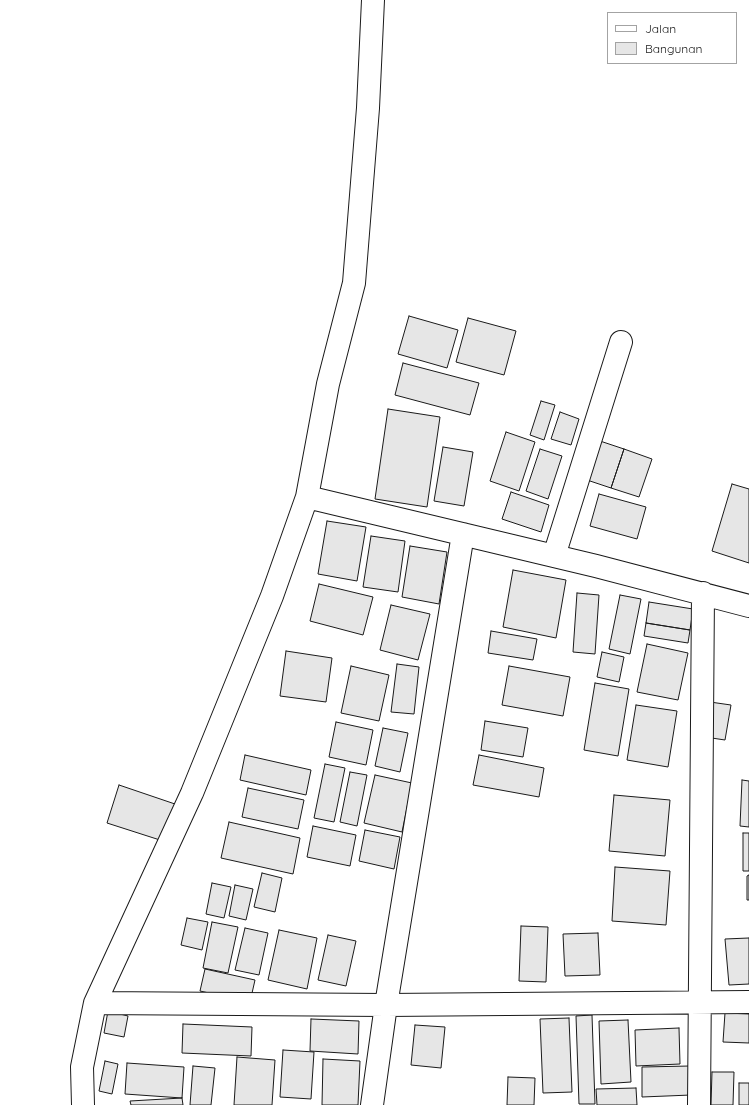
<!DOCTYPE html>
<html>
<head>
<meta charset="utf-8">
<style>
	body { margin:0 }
	#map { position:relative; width:749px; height:1105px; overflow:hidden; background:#fff; font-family:Quicksand,sans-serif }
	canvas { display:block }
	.legend { position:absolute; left:607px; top:12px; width:130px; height:52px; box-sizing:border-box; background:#fff; border:1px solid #a3a3a3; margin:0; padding:5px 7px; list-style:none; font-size:12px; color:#1a1a1a }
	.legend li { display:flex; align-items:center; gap:8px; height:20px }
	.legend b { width:20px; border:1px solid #a3a3a3 }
</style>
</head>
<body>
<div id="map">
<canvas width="749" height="1105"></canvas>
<ul class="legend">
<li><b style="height:5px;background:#fff"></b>Jalan</li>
<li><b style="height:11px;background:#e6e6e6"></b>Bangunan</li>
</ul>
</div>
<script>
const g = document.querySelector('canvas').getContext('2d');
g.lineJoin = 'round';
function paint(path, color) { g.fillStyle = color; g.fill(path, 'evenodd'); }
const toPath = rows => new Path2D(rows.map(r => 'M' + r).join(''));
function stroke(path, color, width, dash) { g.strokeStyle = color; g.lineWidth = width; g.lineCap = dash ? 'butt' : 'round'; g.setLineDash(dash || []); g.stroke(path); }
const building = toPath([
	[409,316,458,330,447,368,398,354,409,316],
	[468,318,516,331,504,375,456,362,468,318],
	[403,363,479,383,470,415,395,395,403,363],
	[541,401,555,405,544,440,530,435,541,401],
	[388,409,440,417,427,507,375,499,388,409],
	[560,412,579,419,571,445,551,439,560,412],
	[506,432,535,442,519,491,490,481,506,432],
	[597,440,624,449,611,488,584,479,597,440],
	[443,447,473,452,464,506,434,501,443,447],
	[540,449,562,456,548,499,526,491,540,449],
	[624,449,652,459,639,497,611,488,624,449],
	[732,484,749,489,749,563,712,551,732,484],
	[511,492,549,505,541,532,502,519,511,492],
	[599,494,646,507,637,539,590,526,599,494],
	[327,521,366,527,357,581,318,574,327,521],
	[371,536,405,541,398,592,363,587,371,536],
	[410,546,447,552,439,604,402,597,410,546],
	[513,570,566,580,556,638,503,627,513,570],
	[319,584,373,597,363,635,310,621,319,584],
	[577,593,599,595,595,654,573,652,577,593],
	[620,595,641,599,630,654,609,649,620,595],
	[649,602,693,609,690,630,646,623,649,602],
	[391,605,430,614,418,660,380,650,391,605],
	[646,623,690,630,688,643,644,636,646,623],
	[491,631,537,639,533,660,488,653,491,631],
	[647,644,688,653,678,700,637,692,647,644],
	[286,651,332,658,326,702,280,696,286,651],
	[602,652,624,657,619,682,597,677,602,652],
	[397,664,419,667,414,714,391,712,397,664],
	[351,666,389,675,379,721,341,713,351,666],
	[509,666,570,677,563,716,502,705,509,666],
	[595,683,629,689,618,756,584,750,595,683],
	[710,702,731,705,725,740,705,737,710,702],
	[636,705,677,711,668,767,627,760,636,705],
	[485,721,528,728,523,757,481,750,485,721],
	[336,722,373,730,366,765,329,757,336,722],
	[383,728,408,733,400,772,375,766,383,728],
	[245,755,311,770,306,795,240,780,245,755],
	[479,755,544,768,539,797,473,785,479,755],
	[325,764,345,768,334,822,314,818,325,764],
	[350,772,367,775,357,826,340,822,350,772],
	[375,775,412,783,402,832,364,823,375,775],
	[742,780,749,781,749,827,740,826,742,780],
	[119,785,175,804,163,841,107,823,119,785],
	[248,788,304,800,298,829,242,817,248,788],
	[614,795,670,800,665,856,609,851,614,795],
	[229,822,300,838,293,874,221,858,229,822],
	[313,826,356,835,350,866,307,857,313,826],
	[365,830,400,837,394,869,359,861,365,830],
	[743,833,749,833,749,871,743,871,743,833],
	[615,867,670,871,666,925,612,921,615,867],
	[262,873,282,878,275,912,254,907,262,873],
	[749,875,749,900,747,900,747,876,749,875],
	[212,883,231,887,224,918,206,914,212,883],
	[235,885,253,889,246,920,229,916,235,885],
	[187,918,208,922,202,950,181,945,187,918],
	[212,922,238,927,228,973,203,968,212,922],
	[521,926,548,927,546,982,519,981,521,926],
	[245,928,268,933,259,975,235,970,245,928],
	[279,930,317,938,307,989,268,980,279,930],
	[598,933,600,975,565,976,563,934,598,933],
	[328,935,356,941,346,986,318,980,328,935],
	[749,938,749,984,729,985,725,939,749,938],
	[205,969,255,980,250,1002,200,991,205,969],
	[108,1011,128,1016,124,1037,104,1033,108,1011],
	[725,1013,749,1014,749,1043,723,1042,725,1013],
	[592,1015,595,1104,579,1104,576,1016,592,1015],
	[569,1018,572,1092,543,1093,540,1019,569,1018],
	[311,1019,359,1021,358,1054,310,1051,311,1019],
	[628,1020,631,1082,601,1084,599,1021,628,1020],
	[183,1024,252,1027,251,1056,182,1053,183,1024],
	[415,1025,445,1027,441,1068,411,1065,415,1025],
	[679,1028,680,1064,636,1066,635,1030,679,1028],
	[283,1050,314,1052,311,1099,280,1097,283,1050],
	[237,1057,275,1060,272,1105,234,1105,237,1057],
	[323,1059,360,1061,358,1105,322,1105,323,1059],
	[105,1061,118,1064,112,1094,99,1091,105,1061],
	[127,1063,184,1067,182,1098,125,1094,127,1063],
	[193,1066,215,1068,211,1105,190,1105,193,1066],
	[690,1066,691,1095,642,1097,642,1067,690,1066],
	[712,1072,734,1072,733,1105,711,1105,712,1072],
	[508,1077,535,1078,534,1105,507,1105,508,1077],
	[739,1083,749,1083,749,1105,739,1105,739,1083],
	[636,1088,637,1105,597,1105,596,1089,636,1088],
	[182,1098,183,1105,131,1105,130,1101,182,1098]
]);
paint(building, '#e6e6e6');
stroke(building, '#1a1a1a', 1);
const street = toPath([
	[307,497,596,566,749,606],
	[554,556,621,342],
	[95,1003,386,1005,749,1002],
	[83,1105,82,1067,95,1003,192,793,272,596,307,497,328,384,354,283,368,108,373,0],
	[372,1105,386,1005,463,534],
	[699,1105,703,593]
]);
stroke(street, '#1a1a1a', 24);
stroke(street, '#fff', 22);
</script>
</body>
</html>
